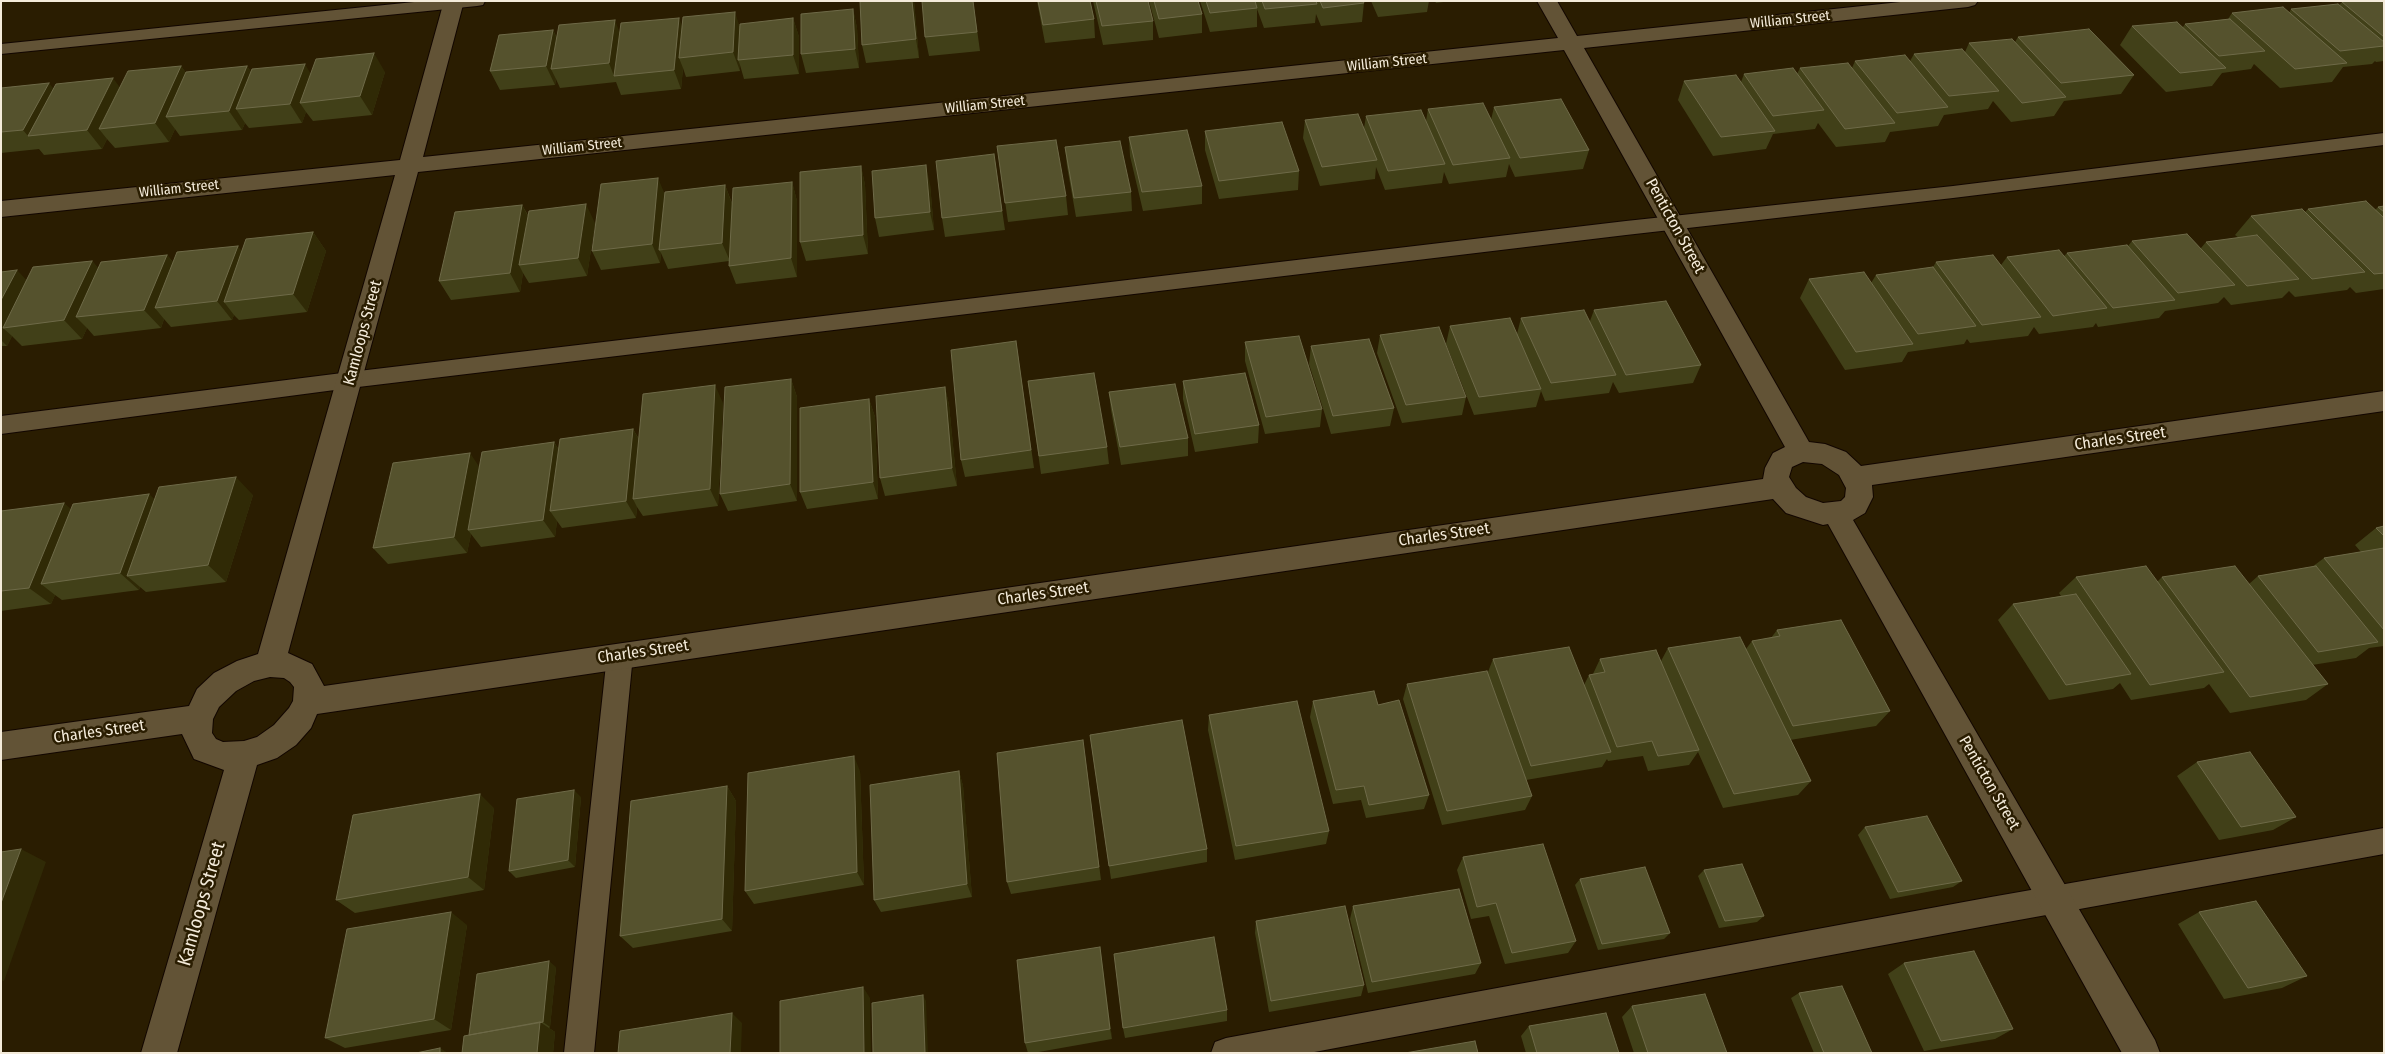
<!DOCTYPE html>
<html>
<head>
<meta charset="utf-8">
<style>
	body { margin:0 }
	#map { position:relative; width:2385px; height:1054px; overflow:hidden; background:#2a1d01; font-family:"Fira Sans Condensed",sans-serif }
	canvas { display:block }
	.frame { position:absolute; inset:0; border:2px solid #f4ebda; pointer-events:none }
</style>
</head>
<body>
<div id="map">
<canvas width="2385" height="1054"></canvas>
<div class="frame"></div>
</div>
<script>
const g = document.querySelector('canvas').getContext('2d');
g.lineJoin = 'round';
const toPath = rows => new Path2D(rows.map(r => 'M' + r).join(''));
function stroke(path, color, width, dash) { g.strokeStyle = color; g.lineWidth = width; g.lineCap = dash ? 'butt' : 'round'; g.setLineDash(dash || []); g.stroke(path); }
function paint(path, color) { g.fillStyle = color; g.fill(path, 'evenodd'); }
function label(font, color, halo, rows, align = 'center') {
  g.font = font + ' "Fira Sans Condensed",sans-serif'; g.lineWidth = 5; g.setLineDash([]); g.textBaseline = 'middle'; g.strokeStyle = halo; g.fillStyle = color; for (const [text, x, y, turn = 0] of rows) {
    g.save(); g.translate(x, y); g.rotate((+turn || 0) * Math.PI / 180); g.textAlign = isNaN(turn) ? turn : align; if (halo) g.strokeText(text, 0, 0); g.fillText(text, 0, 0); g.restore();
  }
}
const lane = toPath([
	[424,1,485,1,483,5,477,6,1,54,1,44,424,1],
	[2384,133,2384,145,1953,198,1626,235,350,388,1,434,1,416,350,372,1626,221,1953,186,2384,133],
	[620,644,629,647,633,655,594,1053,564,1053,607,655,611,647,620,644],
	[2384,828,2384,854,1991,925,1309,1053,1211,1053,1215,1042,1226,1038,1991,897,2384,828]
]);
const street = toPath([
	[444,1,464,1,423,157,1558,38,1537,1,1557,1,1577,36,1910,1,1978,1,1975,5,1968,7,1584,48,1809,442,1825,444,1846,452,1861,466,2384,391,2384,411,1872,485,1873,497,1865,513,1853,520,2155,1040,2160,1053,2122,1053,1828,524,1823,525,1786,513,1773,499,317,714,311,728,296,745,277,758,257,765,177,1053,141,1053,224,770,194,759,182,734,1,760,1,732,189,706,197,689,214,673,237,661,258,654,395,175,1,217,1,201,400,160,444,1],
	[1564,50,1785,447,1773,453,1765,468,1763,479,324,686,312,664,288,653,418,172,1564,50],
	[1803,462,1822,464,1839,475,1846,488,1845,497,1841,501,1823,503,1806,497,1796,488,1789,477,1792,467,1803,462],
	[270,677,284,678,290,682,294,687,293,701,289,708,274,725,257,737,244,741,223,742,216,739,212,733,213,719,219,707,236,691,254,681,270,677]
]);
stroke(lane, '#120600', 2);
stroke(street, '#120600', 2);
paint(lane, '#625336');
paint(street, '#625336');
paint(toPath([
	[860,1,914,1,919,58,866,63,862,45],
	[973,1,980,51,929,56,925,37],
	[1037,1,1090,1,1094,19,1095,38,1045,43],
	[1093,1,1148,1,1153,21,1153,40,1103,45],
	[1149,1,1198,1,1202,14,1202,33,1159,38],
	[1200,1,1363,1,1364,3,1362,22,1321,26,1316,14,1315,23,1264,28,1257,9,1257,27,1210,32],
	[1371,1,1429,1,1427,12,1378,17],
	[1435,1,1451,1,1436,3],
	[2384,1,2384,61,2376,62,2375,61,2372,64,2343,67,2332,82,2280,88,2254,64,2251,69,2222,73,2212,86,2166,92,2120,45,2132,26,2183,27,2185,24,2228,19,2232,13,2289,13,2291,9,2339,5,2342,2],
	[853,9,857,28,859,68,806,73,801,54],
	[793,18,799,37,799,74,744,79,740,65,740,71,686,77,683,68,681,89,621,95,616,82,560,88,556,79,555,85,500,90,490,71,553,30,557,38,682,26,740,26],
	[2018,37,2134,75,2121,94,2064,101,2054,116,2011,122,1993,101,1988,109,1944,115,1938,126,1890,132,1885,142,1836,147,1818,123,1815,129,1773,134,1766,149,1713,156,1678,100,1684,81,1741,82,1744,74,1797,74,1800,68,1852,68,1855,61,1910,61,1914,54,1965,52,1969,43,2015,42],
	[181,66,186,73,247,66,251,72,311,74,385,72,372,115,313,121,306,112,302,123,249,128,245,123,242,130,180,136,175,129,169,142,115,148,107,139,102,149,44,155,39,149,1,153,1,88,54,89,120,87],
	[1494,107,1589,150,1583,169,1515,177,1509,164,1506,177,1449,184,1444,172,1442,183,1385,190,1376,167,1375,179,1320,186,1303,138,1305,120,1364,128,1366,116,1426,121,1428,109,1491,120],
	[1205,131,1299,171,1298,190,1219,199,1205,150],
	[1129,137,1202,186,1202,204,1143,211,1130,156],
	[997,146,1066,196,1068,215,1008,222],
	[1065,147,1131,192,1132,211,1076,217,1067,166],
	[994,154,1005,230,945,237,942,218],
	[861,166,865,185,868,254,806,261,800,242],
	[792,182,797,201,797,277,736,284,729,266,729,261,668,269,661,253,660,263,601,270,592,251,665,193,725,185,732,203],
	[930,184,934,230,879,237,875,218],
	[522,205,528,215,595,223,587,276,529,283,523,273,520,292,451,300,439,281],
	[2384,206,2384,289,2356,293,2350,287,2347,290,2295,297,2289,291,2282,298,2231,305,2224,297,2218,303,2165,311,2159,318,2098,327,2096,323,2093,327,2039,334,2034,327,2028,336,1970,343,1967,339,1964,344,1908,352,1902,362,1845,370,1800,298,1809,279,1871,283,1876,275,1933,267,1936,262,2001,265,2007,257,2064,256,2067,253,2128,246,2132,241,2201,248,2206,242,2239,238,2235,235,2251,216,2305,212,2308,209,2375,210,2378,207],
	[313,232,326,251,307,312,239,320,234,315,232,320,171,327,164,319,161,328,94,336,87,328,82,339,22,346,12,336,7,346,1,346,1,272,26,280,92,261,98,268,167,255,173,262,242,252],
	[1594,310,1701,365,1693,383,1619,393,1613,382,1609,393,1545,401,1541,391,1536,407,1474,415,1446,344,1450,326,1517,334,1521,318,1590,321],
	[1380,335,1466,397,1462,415,1402,423,1377,353],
	[1016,341,1034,468,965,477,961,460],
	[1245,342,1322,409,1320,427,1265,434,1245,361],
	[1311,346,1394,408,1390,426,1331,434,1309,364],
	[791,379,797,397,797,501,728,511,720,494],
	[1028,381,1107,447,1109,464,1041,474],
	[1183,381,1259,425,1258,443,1195,452,1183,399],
	[945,387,949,405,957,486,885,496,880,478],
	[1109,392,1188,438,1188,456,1121,465,1111,410],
	[869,399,875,417,878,499,807,509,800,492],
	[723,403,718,506,643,516,637,507,636,518,562,528,557,521,555,537,481,547,471,534,467,553,388,564,373,548,479,466,554,442,559,450,633,429,639,439],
	[253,495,226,582,146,592,140,587,139,590,62,600,55,595,51,604,1,611,1,511,71,509,155,499],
	[2384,526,2384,646,2369,648,2356,658,2312,665,2328,684,2306,700,2230,713,2209,684,2204,688,2131,700,2120,683,2113,689,2049,700,1998,620,2013,604,2061,596,2059,593,2076,577,2158,581,2162,577,2249,584,2258,576,2312,567,2324,558,2361,552,2355,545,2376,528],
	[1777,630,1890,711,1876,726,1790,740,1811,781,1798,795,1723,808,1698,752,1689,765,1648,771,1643,756,1608,761,1607,759,1602,767,1526,780,1532,796,1525,810,1442,825,1403,699,1407,684,1488,672,1493,659,1584,685,1589,675,1593,674,1600,659,1661,661,1668,648,1746,649,1752,641,1771,638],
	[1313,701,1378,705,1429,795,1424,809,1366,818,1361,800,1333,804,1310,717],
	[1209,715,1329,831,1326,844,1235,860,1208,730],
	[1090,735,1207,849,1207,862,1111,879],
	[1085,755,1101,880,1011,894,1007,882],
	[2197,762,2296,817,2273,830,2219,840,2177,776],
	[860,771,864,885,754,904,745,891],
	[959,771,963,786,972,897,881,912,874,900],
	[727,786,736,801,732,931,633,948,620,936],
	[581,797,575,867,516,878,509,871],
	[494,808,484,890,355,913,336,900],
	[1865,827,1962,881,1953,887,1890,899,1858,835],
	[1463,857,1576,941,1568,953,1505,964,1489,916,1471,919,1457,870],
	[1704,870,1764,916,1757,922,1719,928,1698,876],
	[1580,879,1670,933,1664,939,1598,950,1575,885],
	[1353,906,1481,963,1475,974,1368,993,1350,919],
	[2199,912,2307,976,2282,988,2224,999,2178,924],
	[1256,921,1364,985,1361,996,1269,1012,1255,933],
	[467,925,451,1030,345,1048,325,1038],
	[1100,947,1112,1039,1033,1053,1028,1053,1025,1043],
	[1904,963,2013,1029,1995,1039,1924,1051,1888,974],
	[556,967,550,1027,549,1028,555,1032,553,1053,462,1053,469,1035],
	[1799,993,1872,1053,1814,1053,1791,998],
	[1632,1006,1727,1053,1634,1053,1622,1017],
	[1227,1010,1227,1021,1125,1038,1123,1028],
	[1529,1026,1619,1053,1526,1053,1521,1036]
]), '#414018');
paint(toPath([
	[912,1,914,1,919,58,916,39],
	[853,9,857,28,859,68,855,49],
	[735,12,741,31,738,60,740,65,740,71,733,52],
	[679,18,686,36,679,58,683,68,681,89,674,70],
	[793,18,799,37,799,74,793,55],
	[615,20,622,39,614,76,609,63],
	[553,30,561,48,551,69,556,79,555,85,546,66],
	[374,53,385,72,372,115,360,96],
	[305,64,316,83,300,103,306,112,302,123,290,104],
	[181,66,195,85,166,117,175,129,169,142,155,123],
	[247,66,260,85,236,109,245,123,242,130,229,111],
	[113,78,127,97,99,129,107,139,102,149,87,130],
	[49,83,64,102,28,136,23,130],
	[926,165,930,184,934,230,930,212],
	[861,166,865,185,868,254,863,235],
	[658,178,666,197,659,250,661,253,660,263,652,244],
	[792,182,797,201,797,277,791,258],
	[725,185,732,204,730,261,722,243],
	[586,204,595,223,587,276,578,258],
	[522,205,532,224,519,265,523,273,520,292,510,273],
	[313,232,326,251,307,312,293,294],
	[238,246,252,264,224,302,234,315,232,320,217,301],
	[167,255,182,273,155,308,164,319,161,328,144,310],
	[92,261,108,279,76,317,87,328,82,339,64,320],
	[17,270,35,289,3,328,12,336,7,346,1,340,1,300],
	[791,379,797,397,797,501,790,484],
	[715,385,723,403,718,506,710,489],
	[945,387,949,405,957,486,952,468],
	[869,399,875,417,878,499,873,482],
	[633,429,643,447,633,499,637,507,636,518,626,501],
	[554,442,565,460,550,511,557,521,555,537,543,520],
	[470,453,482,471,468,530,471,534,467,553,454,537],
	[236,477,253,495,226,582,208,565],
	[149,494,167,511,127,576,140,587,139,590,120,573],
	[64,503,84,520,41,584,55,595,51,604,29,588],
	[854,756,860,771,864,885,857,872],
	[959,771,963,786,972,897,967,884],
	[727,786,736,801,732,931,722,919],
	[574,790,581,797,575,867,568,860],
	[480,794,494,808,484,890,468,877],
	[21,849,46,862,4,981,1,980,1,903],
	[451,912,467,925,451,1030,434,1019],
	[1100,947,1102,959,1112,1039,1110,1029],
	[549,961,556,967,550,1027,543,1022],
	[863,987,870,998,871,1053,864,1053],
	[923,995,926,1001,928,1053,925,1053],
	[732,1013,742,1023,741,1053,730,1053],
	[540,1022,555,1032,553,1053,537,1053],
	[440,1048,448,1053,440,1053]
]), '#302a06');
const building = toPath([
	[860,1,912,1,916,39,862,45,860,1],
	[922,1,973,1,977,32,925,37,922,1],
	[1038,1,1090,1,1094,19,1043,25,1038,1],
	[1096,1,1148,1,1153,21,1102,26,1096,1],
	[1154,1,1198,1,1202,14,1159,19,1154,1],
	[1206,1,1255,1,1257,8,1210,13,1206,1],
	[1262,1,1316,1,1317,4,1265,9,1262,1],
	[1320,1,1363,1,1364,3,1323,8,1320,1],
	[2348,1,2384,1,2384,37,2342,2,2348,1],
	[2338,4,2384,42,2384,46,2340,51,2291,9,2338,4],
	[2283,7,2347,63,2295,69,2232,13,2283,7],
	[853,9,855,49,801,54,801,14,853,9],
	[735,12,733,52,679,58,683,17,735,12],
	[679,18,674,70,614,76,621,23,679,18],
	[793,18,793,55,738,60,740,24,793,18],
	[2230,19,2265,51,2219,56,2185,24,2230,19],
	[615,20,609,63,551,69,559,25,615,20],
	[2177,22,2226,68,2180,73,2132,26,2177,22],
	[2089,29,2134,75,2061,83,2018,37,2089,29],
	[553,30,546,66,490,71,499,35,553,30],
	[2012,39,2066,97,2022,103,1969,43,2012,39],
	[1962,49,1999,91,1949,96,1914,54,1962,49],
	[374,53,360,96,300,103,316,59,374,53],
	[1905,55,1948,107,1897,113,1855,61,1905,55],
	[1848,63,1895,123,1845,129,1800,68,1848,63],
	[305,64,290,104,236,109,252,69,305,64],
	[181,66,155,123,99,129,128,71,181,66],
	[247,66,229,111,166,117,186,72,247,66],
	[1793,68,1824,110,1773,116,1744,74,1793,68],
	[1736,75,1775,131,1721,137,1684,81,1736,75],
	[113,78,87,130,28,136,56,84,113,78],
	[49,83,23,130,1,132,1,88,49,83],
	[1561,99,1589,150,1520,158,1494,107,1561,99],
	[1483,103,1510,158,1453,165,1428,109,1483,103],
	[1421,110,1445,164,1388,171,1366,116,1421,110],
	[1358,114,1377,160,1322,167,1305,120,1358,114],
	[1282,122,1299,171,1219,181,1205,131,1282,122],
	[1187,130,1202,186,1142,192,1129,137,1187,130],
	[1056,140,1066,196,1005,203,997,146,1056,140],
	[1120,141,1131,192,1074,198,1065,147,1120,141],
	[994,154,1002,211,942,218,936,161,994,154],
	[926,165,930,212,875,218,872,171,926,165],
	[861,166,863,235,800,242,800,172,861,166],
	[658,178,652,244,592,251,601,184,658,178],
	[792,182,791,258,729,266,733,188,792,182],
	[725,185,722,243,659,250,665,192,725,185],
	[2366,201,2384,218,2384,273,2374,274,2308,209,2366,201],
	[586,204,578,258,519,265,529,211,586,204],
	[522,205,510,273,439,281,455,212,522,205],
	[2384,206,2384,212,2378,207,2384,206],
	[2302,209,2365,272,2312,279,2251,216,2302,209],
	[313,232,293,294,224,302,246,239,313,232],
	[2187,234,2235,285,2178,293,2132,241,2187,234],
	[2257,235,2299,279,2247,286,2206,242,2257,235],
	[2127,245,2175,300,2113,308,2067,253,2127,245],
	[238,246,217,301,155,308,177,252,238,246],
	[2059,250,2107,308,2053,316,2007,257,2059,250],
	[167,255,144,310,76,317,101,262,167,255],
	[1993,255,2041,317,1982,325,1936,262,1993,255],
	[92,261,64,320,3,328,33,267,92,261],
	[1933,267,1976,326,1918,334,1876,275,1933,267],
	[17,270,1,300,1,272,17,270],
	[1864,272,1913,344,1856,352,1809,279,1864,272],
	[1666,301,1701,365,1626,375,1594,310,1666,301],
	[1584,310,1616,375,1551,383,1521,318,1584,310],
	[1510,318,1541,389,1479,397,1450,326,1510,318],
	[1439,327,1466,397,1406,405,1380,335,1439,327],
	[1299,336,1322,409,1266,417,1245,342,1299,336],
	[1369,339,1394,408,1333,416,1311,346,1369,339],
	[1016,341,1031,450,961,460,951,350,1016,341],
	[1094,373,1107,447,1039,456,1028,381,1094,373],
	[1245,373,1259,425,1195,434,1183,381,1245,373],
	[791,379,790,484,720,494,725,387,791,379],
	[1175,384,1188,438,1120,447,1109,392,1175,384],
	[715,385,710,489,633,499,643,394,715,385],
	[945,387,952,468,880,478,876,396,945,387],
	[869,399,873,482,800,492,800,408,869,399],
	[633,429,626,501,550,511,560,439,633,429],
	[554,442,543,520,468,530,482,452,554,442],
	[470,453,454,537,373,548,393,463,470,453],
	[236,477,208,565,127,576,159,487,236,477],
	[149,494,120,573,41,584,73,504,149,494],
	[64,503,29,588,1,591,1,511,64,503],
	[2384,526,2384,536,2376,528,2384,526],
	[2384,548,2384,630,2324,558,2384,548],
	[2146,566,2224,672,2150,685,2076,577,2146,566],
	[2235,566,2328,684,2250,697,2162,577,2235,566],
	[2316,566,2378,642,2318,652,2258,576,2316,566],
	[2076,594,2131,674,2066,685,2013,604,2076,594],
	[1841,620,1890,711,1793,726,1752,641,1780,636,1777,630,1841,620],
	[1740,637,1811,781,1734,794,1668,648,1740,637],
	[1569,647,1611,752,1531,766,1493,659,1569,647],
	[1656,650,1699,750,1658,756,1652,741,1617,747,1589,675,1605,672,1600,659,1656,650],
	[1487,671,1532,796,1447,811,1407,684,1487,671],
	[1374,691,1378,705,1399,700,1429,795,1369,805,1364,786,1336,790,1313,701,1374,691],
	[1297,701,1329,831,1236,846,1209,715,1297,701],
	[1182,720,1207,849,1109,866,1090,735,1182,720],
	[1083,740,1099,867,1007,882,997,753,1083,740],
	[2250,752,2296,817,2241,827,2197,762,2250,752],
	[854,756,857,872,745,891,748,773,854,756],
	[959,771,967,884,874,900,870,785,959,771],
	[727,786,722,919,620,936,631,801,727,786],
	[574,790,568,860,509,871,517,799,574,790],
	[480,794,468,877,336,900,353,815,480,794],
	[1927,816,1962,881,1898,892,1865,827,1927,816],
	[1543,844,1576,941,1512,953,1496,903,1477,907,1463,857,1543,844],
	[21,849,1,903,1,852,21,849],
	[1742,864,1764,916,1725,921,1704,870,1742,864],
	[1645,867,1670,933,1602,944,1580,879,1645,867],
	[1459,889,1481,963,1372,982,1353,906,1459,889],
	[2256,901,2307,976,2248,988,2199,912,2256,901],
	[1345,906,1364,985,1271,1001,1256,921,1345,906],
	[451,912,434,1019,325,1038,347,929,451,912],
	[1214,937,1227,1010,1123,1028,1114,954,1214,937],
	[1100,947,1110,1029,1025,1043,1017,960,1100,947],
	[1974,951,2013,1029,1941,1041,1904,963,1974,951],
	[549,961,543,1022,469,1035,477,974,549,961],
	[1842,986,1872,1053,1824,1053,1799,993,1842,986],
	[863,987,864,1053,780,1053,780,1001,863,987],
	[1705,994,1727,1053,1648,1053,1632,1006,1705,994],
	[923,995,925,1053,873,1053,872,1003,923,995],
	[732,1013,730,1053,618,1053,620,1031,732,1013],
	[1606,1013,1619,1053,1537,1053,1529,1026,1606,1013],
	[540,1022,537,1053,462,1053,464,1036,540,1022],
	[1475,1041,1478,1053,1405,1053,1475,1041],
	[440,1048,440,1053,416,1053,440,1048]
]);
paint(building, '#55522d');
stroke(building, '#6e6a48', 1);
label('14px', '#f4ebda', '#2a1d01', [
	["William Street",1790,20,-6],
	["William Street",1387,63,-6],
	["William Street",985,105,-6],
	["William Street",582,147,-6],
	["William Street",179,189,-6]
]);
label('16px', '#f4ebda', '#2a1d01', [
	["Penticton Street",1675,226,61],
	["Kamloops Street",363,333,-75],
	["Charles Street",2120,439,-8],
	["Charles Street",1444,535,-8],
	["Charles Street",1043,594,-8],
	["Charles Street",643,652,-8],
	["Charles Street",99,732,-8],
	["Penticton Street",1989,783,60]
]);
label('19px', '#f4ebda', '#2a1d01', [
	["Kamloops Street",202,904,-74]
]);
</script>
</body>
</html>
